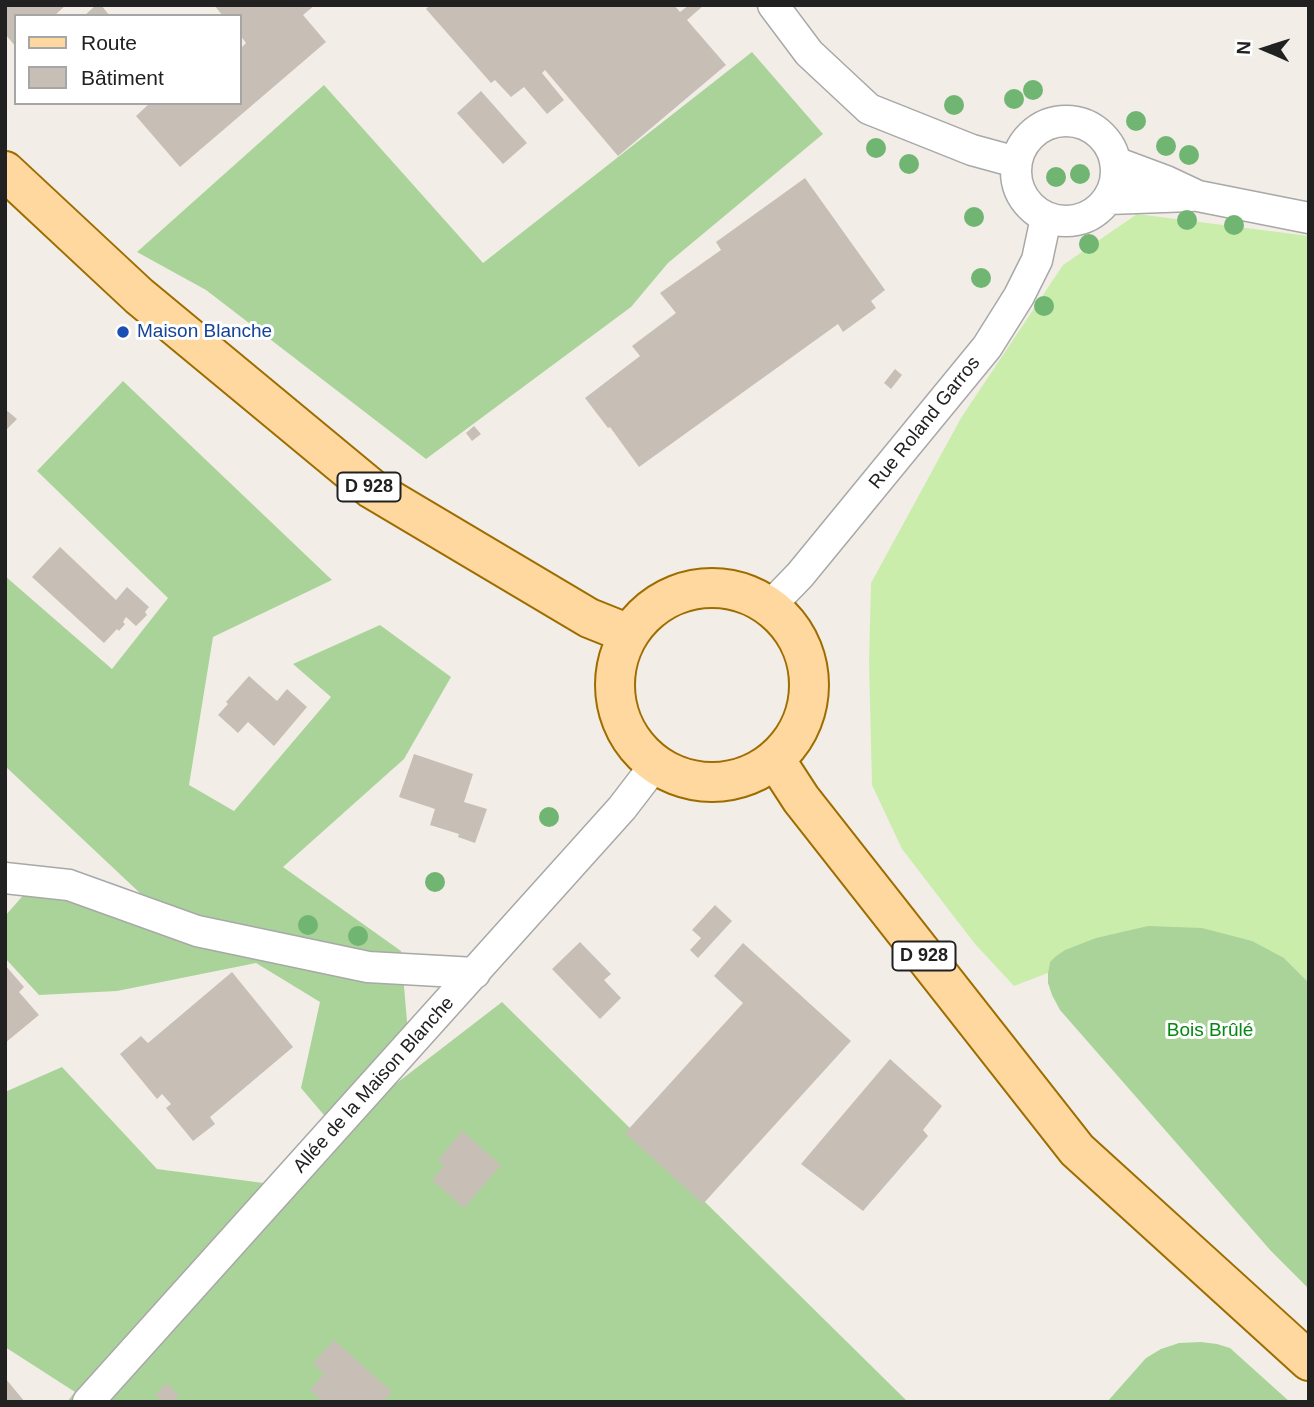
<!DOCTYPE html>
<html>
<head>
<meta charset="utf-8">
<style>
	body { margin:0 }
	#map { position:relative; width:1314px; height:1407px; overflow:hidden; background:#f2eee7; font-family:Arial,sans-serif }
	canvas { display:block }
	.frame { position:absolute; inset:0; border:7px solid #212121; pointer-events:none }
	.legend { position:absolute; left:14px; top:14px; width:228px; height:91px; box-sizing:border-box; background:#fff; border:2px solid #a6a6a6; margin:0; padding:9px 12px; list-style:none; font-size:21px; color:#212121 }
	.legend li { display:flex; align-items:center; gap:14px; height:35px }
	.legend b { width:35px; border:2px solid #a6a6a6 }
	.north { position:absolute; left:1230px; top:14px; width:70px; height:70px; -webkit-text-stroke:5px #fff; paint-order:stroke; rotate:273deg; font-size:19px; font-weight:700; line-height:28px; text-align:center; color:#212121 }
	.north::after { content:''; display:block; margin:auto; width:24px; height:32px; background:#212121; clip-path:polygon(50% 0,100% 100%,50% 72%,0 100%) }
</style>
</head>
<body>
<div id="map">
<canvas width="1314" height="1407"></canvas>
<div class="frame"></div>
<ul class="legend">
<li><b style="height:9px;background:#ffd89f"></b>Route</li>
<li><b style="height:19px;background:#c7beb6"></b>Bâtiment</li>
</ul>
<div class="north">N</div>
</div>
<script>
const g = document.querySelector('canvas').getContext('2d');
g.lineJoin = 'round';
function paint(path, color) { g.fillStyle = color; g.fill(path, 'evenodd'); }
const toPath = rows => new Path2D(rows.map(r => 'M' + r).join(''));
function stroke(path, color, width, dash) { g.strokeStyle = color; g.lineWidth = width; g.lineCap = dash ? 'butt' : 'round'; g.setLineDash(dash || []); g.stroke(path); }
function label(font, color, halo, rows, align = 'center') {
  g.font = font + ' Arial,sans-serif'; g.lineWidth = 6; g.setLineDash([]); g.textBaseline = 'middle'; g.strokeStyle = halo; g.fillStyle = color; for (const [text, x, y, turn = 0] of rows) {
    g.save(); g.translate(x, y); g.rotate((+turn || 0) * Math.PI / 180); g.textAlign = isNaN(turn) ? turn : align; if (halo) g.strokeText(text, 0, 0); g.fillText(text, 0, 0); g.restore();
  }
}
paint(toPath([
	[1137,214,1309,236,1309,983,1284,958,1050,962,1048,973,1014,986,975,944,902,849,872,785,869,662,871,583,961,418,1063,265]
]), '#cbedac');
paint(toPath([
	[752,52,823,134,668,263,631,307,426,459,206,290,137,252,324,85,483,263],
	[123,381,332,580,213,637,189,785,234,811,331,697,293,664,380,625,451,677,404,759,283,867,401,951,408,1033,329,1121,301,1088,320,1002,256,963,117,991,39,995,5,958,5,916,27,891,136,915,142,895,5,766,5,576,112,669,168,598,37,471],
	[1148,926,1202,928,1252,941,1284,958,1309,983,1309,1289,1271,1251,1158,1122,1060,1010,1052,995,1048,983,1048,973,1050,962,1055,957,1065,950,1096,938],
	[502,1002,908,1402,67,1402,75,1392,5,1347,5,1092,62,1067,157,1169,271,1184,350,1119],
	[1201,1342,1217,1344,1230,1348,1290,1402,1107,1402,1146,1358,1161,1349,1179,1343]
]), '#aad39a');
paint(toPath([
	[5,5,66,5,54,16,16,16,16,47,5,34],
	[96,5,101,5,110,16,84,16],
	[214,5,315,5,303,15,326,42,180,167,136,116,150,103,240,103,240,49,246,43,240,35,240,16,223,16],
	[430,5,674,5,680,12,689,5,704,5,687,20,726,65,618,156,545,70,542,73,564,100,547,114,524,87,511,97,495,80,491,83,426,9],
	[481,91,527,143,503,164,457,113],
	[805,178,885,290,871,301,876,308,843,332,838,324,639,467,610,427,608,428,585,398,640,356,632,346,676,313,660,293,721,250,716,242],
	[895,369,902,375,891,389,884,383],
	[5,409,17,419,5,431],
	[474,426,481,434,472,441,466,433],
	[60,547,116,600,127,587,149,607,145,612,147,615,136,626,126,617,123,622,125,624,119,631,117,629,104,643,32,577],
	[249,676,277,701,287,689,307,707,274,746,248,722,238,733,218,715,228,704,226,702],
	[414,754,473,774,464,802,487,809,475,843,458,837,459,834,430,825,435,809,399,797],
	[715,905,732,921,698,958,690,950,701,938,692,930],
	[580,942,611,974,604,980,621,998,600,1019,552,969],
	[743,943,851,1041,703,1204,625,1133,743,1003,714,976],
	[5,965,24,987,19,992,39,1015,5,1043],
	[232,972,293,1047,210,1117,215,1124,193,1141,166,1108,171,1104,162,1094,157,1099,120,1054,141,1036,148,1043],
	[890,1059,942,1106,923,1130,928,1136,863,1211,801,1164],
	[462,1131,501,1165,464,1208,432,1180,444,1166,438,1160],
	[334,1340,392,1392,383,1402,323,1402,310,1390,324,1374,313,1363],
	[5,1378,25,1402,5,1402],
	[166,1383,179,1395,173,1402,163,1402,155,1395]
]), '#c7beb6');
const minor = toPath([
	[773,5,809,53,869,109,972,150,1016,162],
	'1016 171a50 50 0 1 1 100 0a50 50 0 1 1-100 0Z',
	[1115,162,1166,181,1198,196,1309,218],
	[1108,199,1191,196],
	[769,607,800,575,987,347,1019,296,1037,260,1046,218],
	[5,878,69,885,197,931,368,967,475,973],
	[88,1402,622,808,655,765]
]);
const major = toPath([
	[5,171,139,296,372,489,589,618,629,634],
	'615 685a97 97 0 1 1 194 0a97 97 0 1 1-194 0Z',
	[775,759,801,799,1077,1150,1309,1361]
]);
stroke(minor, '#a8a8a8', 33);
stroke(major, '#9e6d00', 42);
stroke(minor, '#fff', 30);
stroke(major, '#ffd89f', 38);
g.fillStyle = '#71b573';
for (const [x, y] of [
	[1033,90],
	[1014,99],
	[954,105],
	[1136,121],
	[1166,146],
	[876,148],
	[1189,155],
	[909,164],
	[1080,174],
	[1056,177],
	[974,217],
	[1187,220],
	[1234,225],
	[1089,244],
	[981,278],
	[1044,306],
	[549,817],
	[435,882],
	[308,925],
	[358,936]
]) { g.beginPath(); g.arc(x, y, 10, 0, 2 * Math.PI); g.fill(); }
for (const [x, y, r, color] of [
	[123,332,7,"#1a4fb4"]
]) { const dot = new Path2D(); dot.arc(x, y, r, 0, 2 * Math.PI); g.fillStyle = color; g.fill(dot); stroke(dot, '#fff', 2.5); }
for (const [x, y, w] of [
	[369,487,63],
	[924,956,63]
]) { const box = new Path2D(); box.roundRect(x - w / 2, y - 14.5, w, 29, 5); g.fillStyle = '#fff'; g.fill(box); stroke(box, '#212121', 2); }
label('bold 18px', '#212121', null, [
	["D 928",369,487],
	["D 928",924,956]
]);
label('19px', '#164399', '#fff', [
	["Maison Blanche",137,332]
], 'left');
label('19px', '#212121', '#fff', [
	["Rue Roland Garros",925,423,-51],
	["Allée de la Maison Blanche",374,1085,-48]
]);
label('19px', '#078714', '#fff', [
	["Bois Brûlé",1210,1031]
]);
</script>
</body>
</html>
